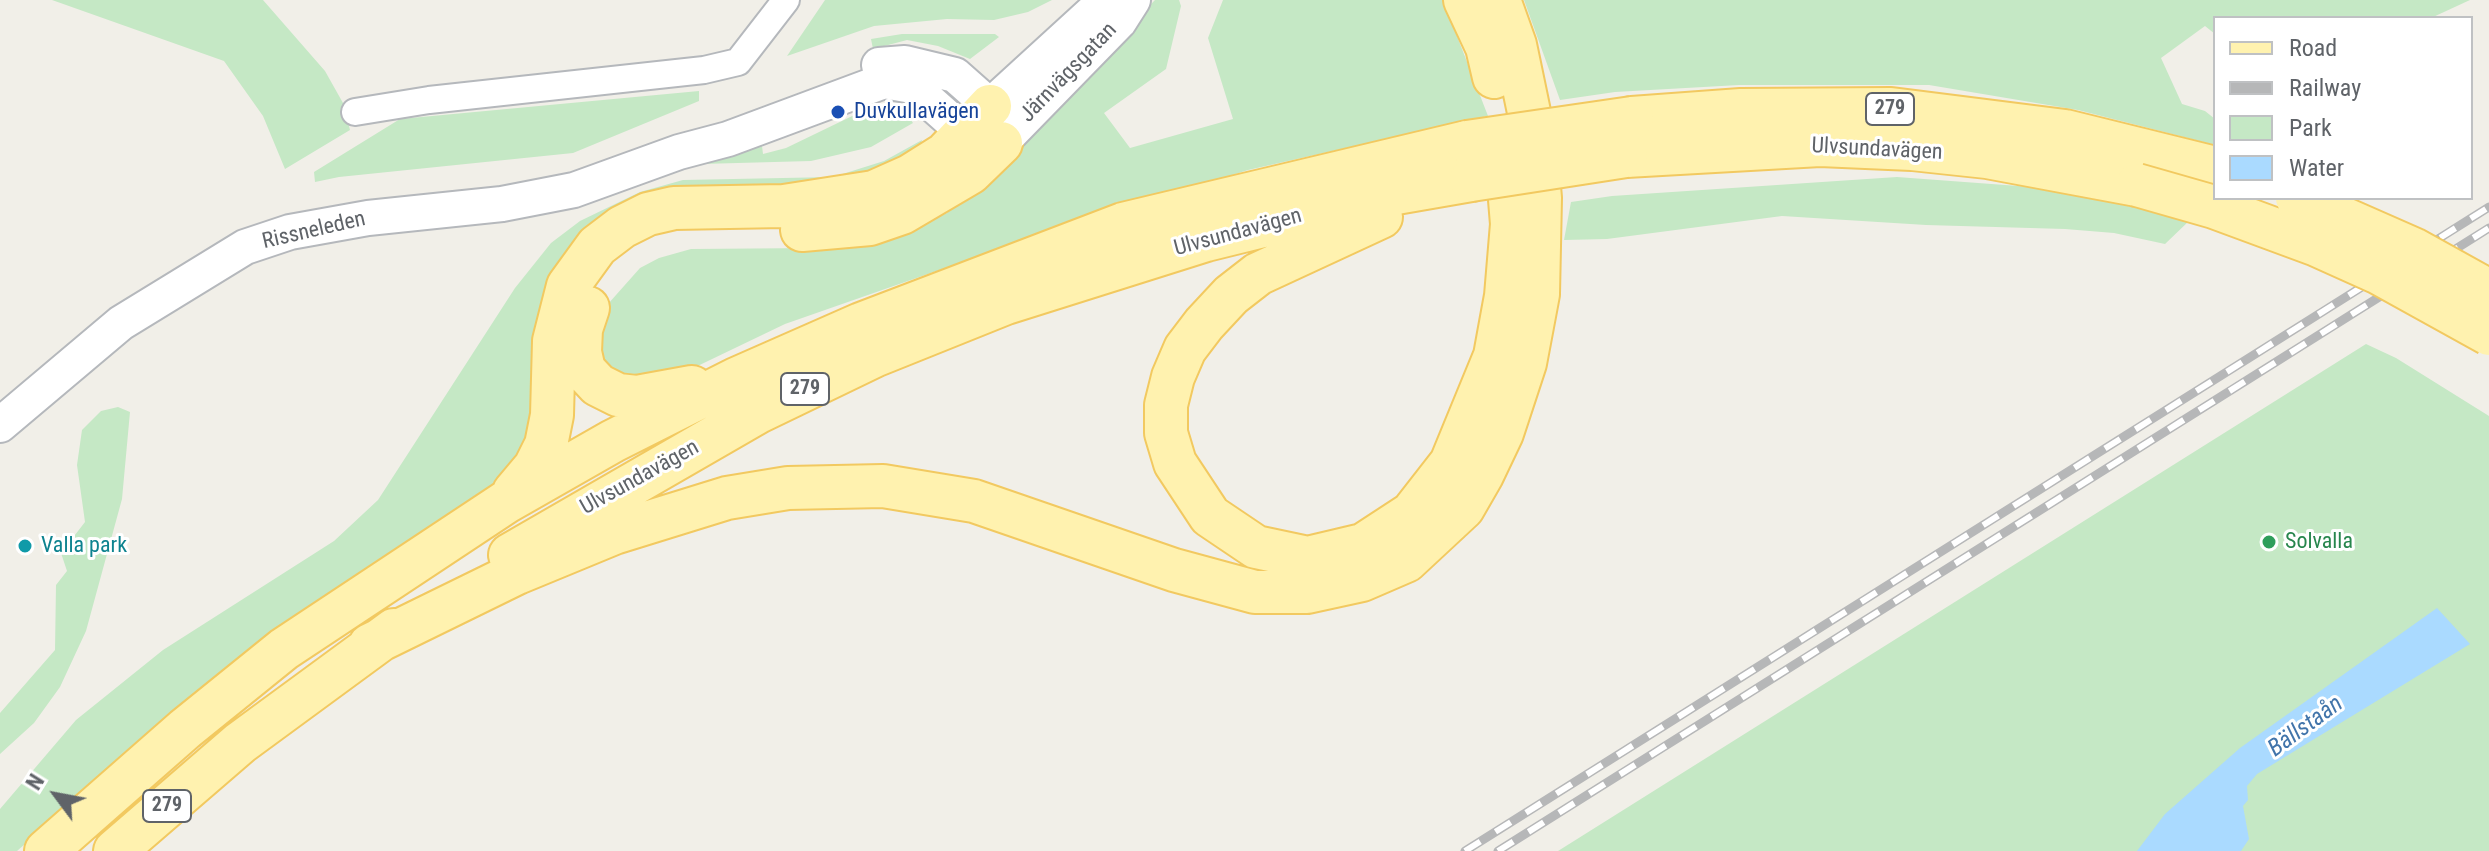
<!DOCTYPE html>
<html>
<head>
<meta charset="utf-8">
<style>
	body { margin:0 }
	#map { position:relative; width:2489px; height:851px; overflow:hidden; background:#f1efe8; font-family:"Roboto Condensed",sans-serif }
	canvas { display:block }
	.legend { position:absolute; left:2213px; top:16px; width:260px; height:184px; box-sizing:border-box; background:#fff; border:2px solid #bfc1c3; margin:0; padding:10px 14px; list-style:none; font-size:24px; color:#5f6368 }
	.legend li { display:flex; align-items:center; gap:16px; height:40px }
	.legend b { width:40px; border:2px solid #bfc1c3 }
	.north { position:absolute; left:16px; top:755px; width:80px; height:80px; -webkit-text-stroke:6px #fff; paint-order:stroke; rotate:302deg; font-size:22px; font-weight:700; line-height:32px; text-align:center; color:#5f6368 }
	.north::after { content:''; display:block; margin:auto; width:28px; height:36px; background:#5f6368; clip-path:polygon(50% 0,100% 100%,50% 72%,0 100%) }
</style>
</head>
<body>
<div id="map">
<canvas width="2489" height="851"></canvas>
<ul class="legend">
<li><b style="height:10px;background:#fff2af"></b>Road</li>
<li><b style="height:10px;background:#b6b7b8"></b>Railway</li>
<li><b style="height:22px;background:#c5e8c5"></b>Park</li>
<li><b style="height:22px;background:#aadaff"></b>Water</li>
</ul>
<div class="north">N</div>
</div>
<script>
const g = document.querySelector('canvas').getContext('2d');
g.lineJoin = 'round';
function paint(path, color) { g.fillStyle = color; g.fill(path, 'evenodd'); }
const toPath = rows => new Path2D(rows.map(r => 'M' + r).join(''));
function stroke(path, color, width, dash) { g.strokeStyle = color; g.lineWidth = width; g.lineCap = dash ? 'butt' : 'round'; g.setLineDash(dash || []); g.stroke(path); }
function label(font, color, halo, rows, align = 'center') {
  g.font = font + ' "Roboto Condensed",sans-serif'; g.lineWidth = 6; g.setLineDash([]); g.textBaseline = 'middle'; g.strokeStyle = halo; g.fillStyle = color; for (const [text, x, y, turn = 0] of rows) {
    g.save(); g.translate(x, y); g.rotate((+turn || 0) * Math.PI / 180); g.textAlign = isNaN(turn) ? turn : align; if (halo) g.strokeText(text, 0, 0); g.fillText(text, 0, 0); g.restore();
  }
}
paint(toPath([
	[52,0,263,0,325,71,343,103,350,130,285,169,263,116,224,61],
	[825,0,1052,0,1028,12,994,20,947,19,874,26,787,56],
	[1155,0,1179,0,1181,6,1166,69,1104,113,1130,148,1233,119,1208,38,1223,0,1443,0,1488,116,1248,170,988,253,785,324,683,373,639,383,603,367,597,347,608,304,640,268,659,258,691,249,814,248,904,233,947,213],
	[1524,0,2470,0,2431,18,2215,18,2215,34,2205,26,2161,58,2182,104,2205,111,2215,119,2215,145,2078,110,1929,85,1739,85,1615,92,1560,100],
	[902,34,995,34,999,37,970,59,938,46,907,40,873,49,871,39],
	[699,91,699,101,573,153,339,177,315,182,314,172,400,119],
	[889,103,902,107,913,123,871,147,811,161,701,164,762,146,763,154,786,148,875,105],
	[922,140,917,155,905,164,611,225,544,410,512,471,324,598,101,777,17,851,0,851,0,809,76,720,163,650,334,541,378,500,515,288,551,243,580,221,640,192,683,180,833,177,884,161],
	[1897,177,2059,189,2189,221,2165,244,2114,233,2065,229,1926,225,1782,216,1607,239,1564,240,1571,202,1612,196],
	[2366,344,2396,358,2489,416,2489,851,1558,851],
	[118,407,130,412,122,499,86,631,60,687,34,723,0,754,0,713,55,650,56,585,67,571,61,553,85,522,77,465,82,430,101,411]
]), '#c5e8c5');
paint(toPath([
	[2437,608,2470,644,2257,774,2247,786,2248,800,2243,806,2249,839,2241,851,2137,851,2165,814,2240,748]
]), '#aadaff');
const minor = toPath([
	[355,112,429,100,704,70,738,62,786,0]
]);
const tertiary = toPath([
	[879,65,905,63,955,75,990,106,998,131],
	[990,106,1106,0],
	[1001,143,1119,22,1133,0],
	[0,425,121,323,245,247,290,232,368,218,502,204,574,190,679,152,728,139,884,81,912,86,965,133,990,140]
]);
const primary = toPath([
	[1465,0,1487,47,1494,77],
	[1632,118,1741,110,1891,109,2065,131,2215,168],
	[1626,156,1820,145,1912,149,1987,157,2137,185],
	[1381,217,1258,274,1231,295,1204,324,1185,349,1173,377,1166,405,1166,433,1175,463,1210,516,1256,547,1308,558,1363,545,1412,513,1451,463,1495,356,1506,296,1512,224,1505,139],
	[802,230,870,224,902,213,970,173,1001,143],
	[588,308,581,329,580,352,584,370,598,385,618,395,637,397,692,387],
	[514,492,535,467,546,445,552,415,554,341,568,286,597,246,622,227,648,214,674,208,784,206,874,192,910,176,945,154,990,106],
	[510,555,758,412,874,356,1006,303,1206,240,1396,193,1471,180],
	[370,645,517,573,614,533,727,498,788,488,883,486,974,501,1174,570,1255,592,1307,592,1362,580,1406,561,1463,508,1482,475,1502,433,1525,363,1538,294,1540,198,1535,141,1515,45,1499,0],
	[46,851,185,729,284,649,506,502,613,441,736,379,861,324,1123,224,1467,142],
	[115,851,240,743,394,630]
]);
stroke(minor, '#b5b8bc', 30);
stroke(tertiary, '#b5b8bc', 38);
stroke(primary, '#f2c960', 46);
stroke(minor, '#fff', 26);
stroke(tertiary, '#fff', 34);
stroke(primary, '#fff2af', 42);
const rail = toPath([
	[1465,851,2489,207],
	[1498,851,2489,228]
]);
stroke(rail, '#b6b7b8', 9);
stroke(rail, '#fff', 6, [18]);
const primaryBridge = toPath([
	[1467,142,1632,118],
	[1471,180,1626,156],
	[2137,185,2214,207,2317,245,2377,272,2489,334],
	[2297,198,2413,249,2489,291]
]);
stroke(primaryBridge, '#f2c960', 46, []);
stroke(primaryBridge, '#fff2af', 42);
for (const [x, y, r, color] of [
	[838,112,8,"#1a4fb4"],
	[2269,542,8,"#2e9e5b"],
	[25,546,8,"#0f9aa8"]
]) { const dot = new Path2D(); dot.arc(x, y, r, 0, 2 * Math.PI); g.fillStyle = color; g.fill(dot); stroke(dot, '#fff', 3); }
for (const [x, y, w] of [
	[1890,109,48],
	[805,389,48],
	[167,806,48]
]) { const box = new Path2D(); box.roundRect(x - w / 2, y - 16, w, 32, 6); g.fillStyle = '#fff'; g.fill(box); stroke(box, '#5f6368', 2); }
label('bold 20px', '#5f6368', null, [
	["279",1890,109],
	["279",805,389],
	["279",167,806]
]);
label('22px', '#5f6368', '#fff', [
	["Järnvägsgatan",1069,73,-46],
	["Ulvsundavägen",1877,150,3],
	["Rissneleden",314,231,-13],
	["Ulvsundavägen",1238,233,-15],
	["Ulvsundavägen",640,478,-29]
]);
label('22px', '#164399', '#fff', [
	["Duvkullavägen",854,112]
], 'left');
label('22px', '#27864d', '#fff', [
	["Solvalla",2285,542]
], 'left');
label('22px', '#0d838f', '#fff', [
	["Valla park",41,546]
], 'left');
label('italic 24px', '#4174aa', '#fff', [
	["Bällstaån",2306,727,-36]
]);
</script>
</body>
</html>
